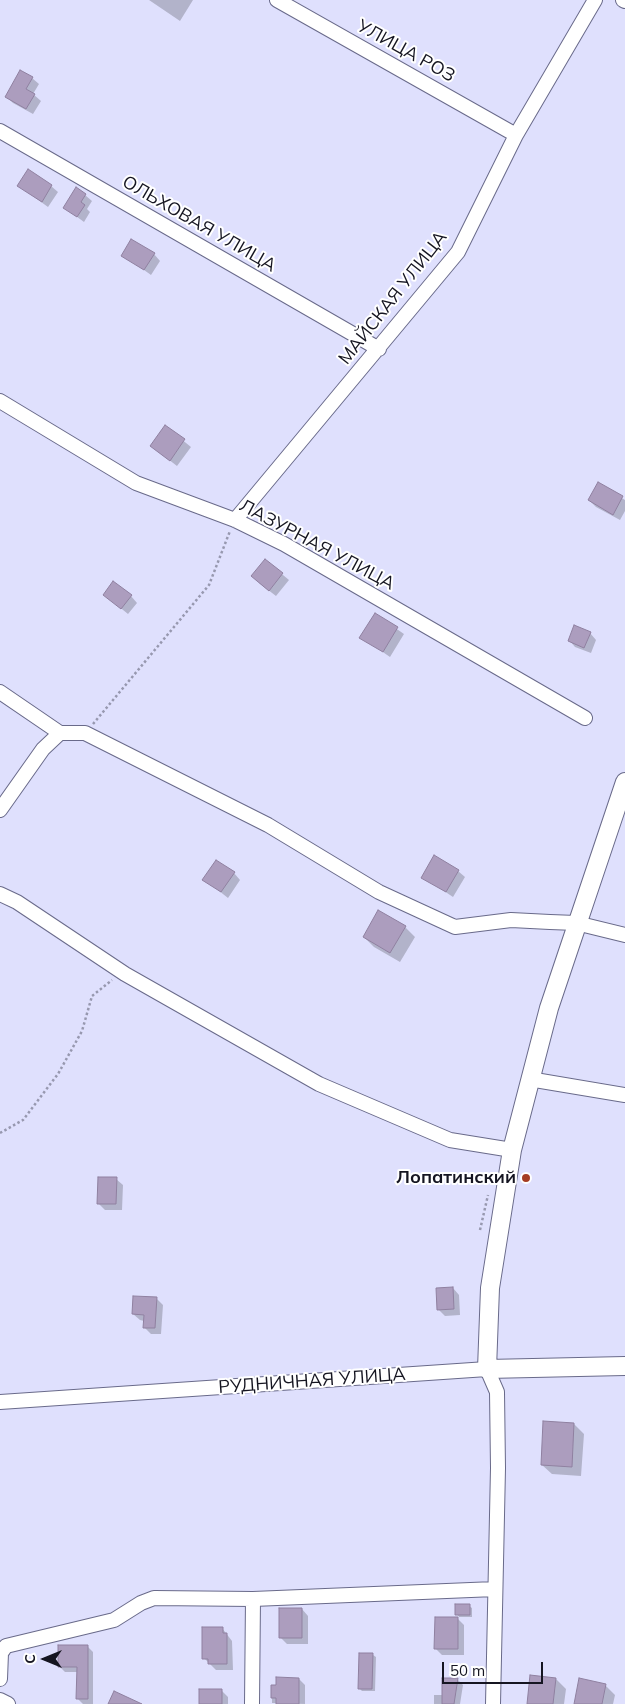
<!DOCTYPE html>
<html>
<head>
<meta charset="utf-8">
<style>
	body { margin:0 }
	#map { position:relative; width:625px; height:1704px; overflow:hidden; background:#dfe0fd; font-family:Mulish,sans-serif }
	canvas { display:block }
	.north { position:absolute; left:20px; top:1634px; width:50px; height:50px; -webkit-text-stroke:4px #fff; paint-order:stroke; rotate:270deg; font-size:14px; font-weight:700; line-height:20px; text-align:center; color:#151521 }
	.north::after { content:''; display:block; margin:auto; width:18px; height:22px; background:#151521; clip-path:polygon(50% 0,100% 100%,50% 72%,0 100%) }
	.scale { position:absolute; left:442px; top:1662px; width:101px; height:22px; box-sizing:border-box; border:2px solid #151521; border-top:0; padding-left:6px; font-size:15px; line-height:18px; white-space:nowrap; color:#151521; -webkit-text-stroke:4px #fff; paint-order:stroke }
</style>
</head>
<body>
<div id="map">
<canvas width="625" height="1704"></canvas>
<div class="north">С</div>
<div class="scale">50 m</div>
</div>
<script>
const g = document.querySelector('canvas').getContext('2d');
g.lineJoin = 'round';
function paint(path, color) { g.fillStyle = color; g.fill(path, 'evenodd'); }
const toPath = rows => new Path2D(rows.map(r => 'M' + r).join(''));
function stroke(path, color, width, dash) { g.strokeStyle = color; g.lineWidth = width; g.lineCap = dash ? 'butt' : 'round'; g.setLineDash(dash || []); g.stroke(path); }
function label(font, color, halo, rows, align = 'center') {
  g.font = font + ' Mulish,sans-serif'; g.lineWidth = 4; g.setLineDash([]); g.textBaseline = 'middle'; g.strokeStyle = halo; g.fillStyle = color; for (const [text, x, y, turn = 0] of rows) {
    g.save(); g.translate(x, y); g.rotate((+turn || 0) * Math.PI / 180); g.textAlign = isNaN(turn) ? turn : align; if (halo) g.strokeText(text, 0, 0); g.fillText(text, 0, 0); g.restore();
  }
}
paint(toPath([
	[149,0,193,0,180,21],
	[32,78,39,84,33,94,41,101,33,114,13,103,7,97],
	[19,186,51,186,58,192,48,207],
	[85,195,92,201,87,209,90,212,84,222,65,208],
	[154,254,160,261,151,275,123,255],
	[165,426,191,447,177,466,151,446],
	[599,484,625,500,625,511,620,520,596,507,589,500],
	[265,560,289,580,276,596,259,583],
	[131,596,137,603,128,614,112,601],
	[375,614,404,634,390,657,361,637],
	[590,633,596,640,591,653,575,647,569,640],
	[458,871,465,877,453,897,423,877],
	[234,873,240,880,228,898,204,879],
	[405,927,415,937,400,962,374,947,364,937],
	[116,1179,123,1185,122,1210,105,1210,99,1204],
	[453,1288,459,1295,460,1315,445,1316,438,1309],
	[156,1298,163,1305,161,1334,151,1334,144,1327,144,1321,140,1320,133,1314],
	[544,1422,574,1424,584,1434,581,1476,552,1474,542,1465],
	[469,1606,472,1608,472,1617,459,1617,457,1614],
	[302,1609,308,1616,308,1644,287,1644,280,1637],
	[458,1619,464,1625,464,1655,442,1655,435,1648],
	[222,1628,232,1641,233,1670,216,1670,204,1658],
	[88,1647,93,1652,93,1704,83,1704,78,1699,78,1672,65,1672,59,1666],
	[373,1655,376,1657,375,1691,362,1691,359,1688],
	[299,1679,305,1685,305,1704,272,1703,272,1686],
	[457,1679,463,1685,460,1704,434,1704,434,1695,443,1695],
	[556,1679,566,1689,564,1704,528,1704],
	[605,1685,615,1695,613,1704,575,1704],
	[221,1690,228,1697,228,1704,200,1704]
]), '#0003');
const building = toPath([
	[20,70,33,77,26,89,35,94,26,109,5,97,20,70],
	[28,169,52,185,42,202,17,186,28,169],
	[76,187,86,194,81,202,85,205,77,217,63,208,76,187],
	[131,239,155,253,144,270,121,256,131,239],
	[165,425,185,439,170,461,150,446,165,425],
	[598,482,623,496,613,515,588,500,598,482],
	[265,559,283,573,269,591,251,576,265,559],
	[113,581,132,595,121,609,103,595,113,581],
	[375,613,398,627,383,652,359,638,375,613],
	[574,625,591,632,584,648,568,641,574,625],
	[434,855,459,870,446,892,421,878,434,855],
	[216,860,235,872,221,892,202,880,216,860],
	[378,910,406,926,390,953,363,937,378,910],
	[98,1177,117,1177,116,1204,97,1204,98,1177],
	[453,1287,454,1309,437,1310,436,1288,453,1287],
	[133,1296,157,1297,155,1328,143,1328,144,1315,132,1314,133,1296],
	[543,1421,574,1423,572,1467,541,1465,543,1421],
	[455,1604,470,1604,470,1615,455,1615,455,1604],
	[279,1608,302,1608,302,1638,279,1638,279,1608],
	[435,1617,458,1617,458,1649,434,1649,435,1617],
	[202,1627,223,1627,223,1633,227,1633,227,1664,208,1664,208,1659,202,1659,202,1627],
	[58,1645,88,1645,88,1699,76,1699,77,1667,58,1667,58,1645],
	[359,1653,373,1653,372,1689,358,1689,359,1653],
	[530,1675,556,1678,553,1704,527,1704,530,1675],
	[276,1677,299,1678,299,1704,276,1704,276,1698,271,1698,271,1685,276,1685,276,1677],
	[442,1678,458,1678,454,1704,442,1704,442,1678],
	[579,1678,606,1684,602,1704,574,1704,579,1678],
	[199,1689,222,1689,222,1704,199,1704,199,1689],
	[114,1691,142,1704,108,1704,114,1691]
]);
paint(building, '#ac9dbe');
stroke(building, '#8f80a0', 1);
const minor = toPath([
	[277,0,516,135],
	[623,0,625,1],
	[0,131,379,349],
	[0,401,136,483,235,520,284,544,585,718],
	[235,520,458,252,516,135,595,0],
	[0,692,60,733],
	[0,810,43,749,60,733,85,733,268,825,379,892,455,927,511,920,550,922,576,923,625,935],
	[0,894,17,902,125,974,319,1084,450,1140,512,1150],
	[529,1079,625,1095],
	[0,1402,487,1369,497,1392,498,1468,493,1704],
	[0,1679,1,1653,6,1646,114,1620,141,1603,154,1598,253,1599],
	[0,1700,8,1704],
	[252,1704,253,1599,495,1589]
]);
const major = toPath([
	[625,782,549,1008,512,1150,490,1288,487,1369,625,1366]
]);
stroke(minor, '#696a8a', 16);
stroke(major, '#696a8a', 20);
stroke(toPath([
	[93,724,209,585,230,531],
	[0,1133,23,1120,58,1074,82,1031,92,996,112,980],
	[480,1230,488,1195]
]), '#9798af', 2.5, [2.5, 2.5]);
stroke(minor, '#fff', 14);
stroke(major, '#fff', 18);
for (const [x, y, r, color] of [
	[526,1178,5,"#a53c23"]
]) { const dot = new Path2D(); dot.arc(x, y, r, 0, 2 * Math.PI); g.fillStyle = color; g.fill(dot); stroke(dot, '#fff', 2); }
label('18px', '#151521', '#fff', [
	["УЛИЦА РОЗ",406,51,29],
	["ОЛЬХОВАЯ УЛИЦА",199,224,30],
	["МАЙСКАЯ УЛИЦА",393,298,-52],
	["ЛАЗУРНАЯ УЛИЦА",317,545,28],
	["РУДНИЧНАЯ УЛИЦА",312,1381,-4]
]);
label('bold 18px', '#151521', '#fff', [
	["Лопатинский",516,1178]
], 'right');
</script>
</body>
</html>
